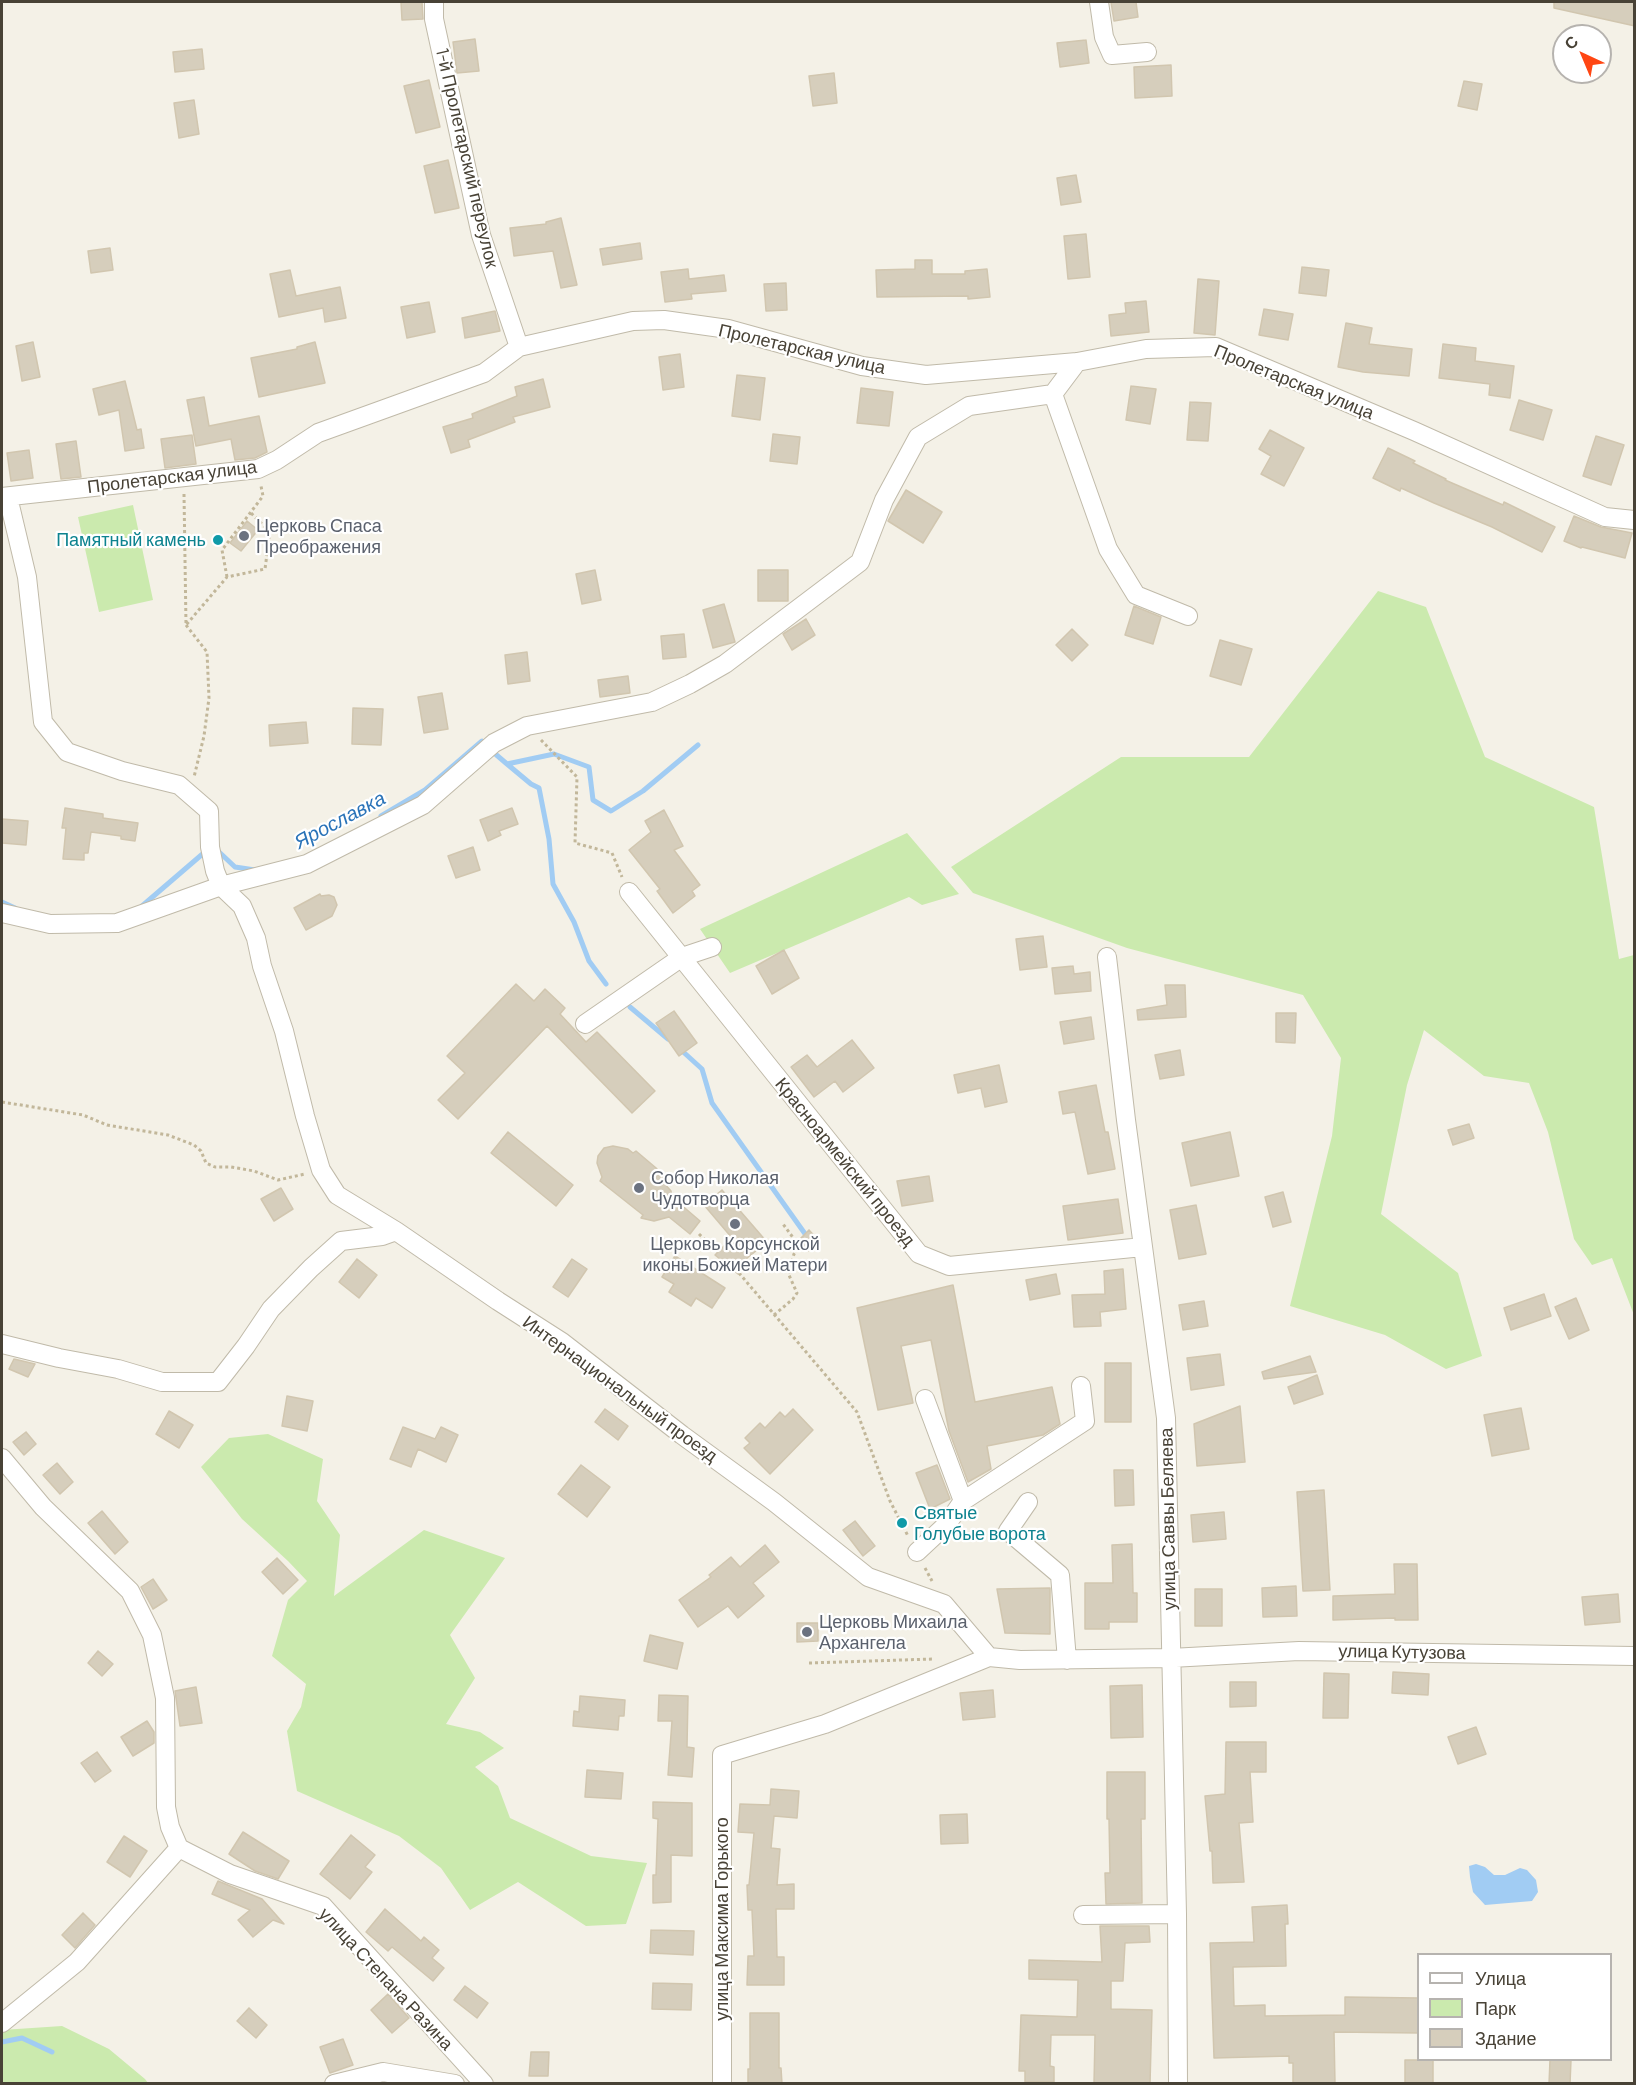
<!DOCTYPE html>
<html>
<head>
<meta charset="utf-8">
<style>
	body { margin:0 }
	#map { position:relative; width:1636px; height:2085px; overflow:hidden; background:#f4f1e7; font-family:Barlow,sans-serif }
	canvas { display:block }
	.frame { position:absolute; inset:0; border:3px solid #484236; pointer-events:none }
	.legend { position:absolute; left:1417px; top:1953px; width:195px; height:108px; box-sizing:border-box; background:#fff; border:2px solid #b6b3af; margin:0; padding:8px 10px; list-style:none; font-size:18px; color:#484236 }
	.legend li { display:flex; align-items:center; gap:12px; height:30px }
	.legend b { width:30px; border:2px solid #b6b3af }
	.north { position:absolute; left:1552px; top:24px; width:60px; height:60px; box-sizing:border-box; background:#fff; border:2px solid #b6b3af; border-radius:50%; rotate:316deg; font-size:16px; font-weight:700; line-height:24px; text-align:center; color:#484236 }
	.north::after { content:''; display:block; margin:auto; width:21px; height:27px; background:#ff4613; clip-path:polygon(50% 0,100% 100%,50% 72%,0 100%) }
</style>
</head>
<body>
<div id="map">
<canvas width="1636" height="2085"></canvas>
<div class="frame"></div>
<ul class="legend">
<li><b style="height:8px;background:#fff"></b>Улица</li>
<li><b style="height:16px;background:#cbeaae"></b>Парк</li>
<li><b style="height:16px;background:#d6cebc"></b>Здание</li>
</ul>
<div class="north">С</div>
</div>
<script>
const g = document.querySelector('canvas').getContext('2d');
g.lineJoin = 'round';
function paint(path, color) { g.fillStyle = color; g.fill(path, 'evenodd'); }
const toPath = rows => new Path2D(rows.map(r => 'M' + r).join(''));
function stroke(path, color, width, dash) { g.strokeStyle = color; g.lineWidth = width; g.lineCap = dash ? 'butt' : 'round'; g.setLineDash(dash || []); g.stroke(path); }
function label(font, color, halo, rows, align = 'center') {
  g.font = font + ' Barlow,sans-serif'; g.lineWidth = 4.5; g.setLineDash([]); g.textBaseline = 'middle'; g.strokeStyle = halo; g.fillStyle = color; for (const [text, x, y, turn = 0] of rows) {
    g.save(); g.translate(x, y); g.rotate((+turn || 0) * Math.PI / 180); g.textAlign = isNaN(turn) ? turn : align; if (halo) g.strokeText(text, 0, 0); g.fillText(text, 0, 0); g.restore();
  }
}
paint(toPath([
	[133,505,153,600,99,612,78,517],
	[1378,591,1426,607,1485,757,1594,807,1619,959,1634,955,1634,1315,1612,1258,1592,1265,1574,1239,1548,1132,1529,1083,1484,1076,1424,1030,1407,1085,1381,1214,1458,1273,1482,1356,1446,1369,1385,1335,1290,1306,1332,1136,1341,1058,1303,995,1127,948,973,893,951,867,1121,757,1249,757],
	[907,833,959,894,922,905,909,897,730,973,700,929],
	[268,1434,323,1459,317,1501,340,1535,334,1596,424,1530,505,1558,450,1635,475,1678,446,1724,480,1732,504,1748,475,1767,498,1786,510,1818,591,1856,647,1863,626,1924,586,1926,518,1882,470,1910,441,1868,399,1836,297,1791,287,1731,301,1707,306,1684,272,1656,288,1600,307,1581,288,1561,242,1519,201,1467,229,1438],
	[62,2026,109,2049,145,2079,148,2083,2,2084,2,2030]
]), '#cbeaae');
paint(toPath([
	[1476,1864,1485,1867,1494,1875,1505,1875,1520,1868,1527,1870,1536,1880,1538,1892,1532,1901,1485,1905,1473,1892,1470,1877,1469,1866]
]), '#a1ccf3');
stroke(toPath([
	[493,752,507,764,554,754,589,767,593,800,611,811,643,791,698,745],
	[507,764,531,784,539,788,549,839,553,884,574,922,589,961,606,984],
	[381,816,425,790,482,741,485,744],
	[2,902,15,908],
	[142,906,206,851,218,851,235,867,255,870],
	[630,1007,668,1039],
	[680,1049,702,1069,712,1103,808,1238],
	[2,2042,22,2038,52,2052]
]), '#a1ccf3', 5);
const building = toPath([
	[401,2,422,2,423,19,402,20,401,2],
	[1111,2,1136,2,1138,17,1114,21,1111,2],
	[1554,2,1635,2,1635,26,1554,8,1554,2],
	[475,39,479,71,457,73,453,42,475,39],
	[1086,40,1089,63,1060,67,1057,43,1086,40],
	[202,49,204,69,175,72,173,52,202,49],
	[1171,65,1172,96,1135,98,1134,67,1171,65],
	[834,73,837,103,813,106,809,76,834,73],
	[429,80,440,127,416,133,404,86,429,80],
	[1464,81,1482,84,1477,110,1458,106,1464,81],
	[194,100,199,134,179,138,174,103,194,100],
	[448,160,459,208,435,213,424,166,448,160],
	[1076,175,1081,202,1061,205,1057,178,1076,175],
	[561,218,577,285,561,288,553,251,514,256,510,228,546,224,546,222,561,218],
	[1086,234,1090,277,1068,279,1064,236,1086,234],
	[640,243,642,259,603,265,600,249,640,243],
	[110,248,113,270,91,273,88,251,110,248],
	[915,260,932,260,932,274,965,274,965,271,987,269,990,297,968,299,968,296,877,297,876,270,915,269,915,260],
	[1302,267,1329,270,1326,296,1299,293,1302,267],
	[688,269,689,279,724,275,726,291,691,294,692,299,665,302,661,272,688,269],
	[290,270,296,296,340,287,346,318,325,322,323,308,279,317,270,274,290,270],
	[1198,279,1219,281,1215,335,1194,333,1198,279],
	[786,283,787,310,766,311,764,284,786,283],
	[1146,301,1149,332,1111,336,1109,315,1126,313,1125,303,1146,301],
	[429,302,435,332,407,338,401,307,429,302],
	[1264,309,1293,314,1288,340,1259,335,1264,309],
	[495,311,500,331,465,338,462,318,495,311],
	[1346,323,1372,328,1369,344,1412,349,1409,376,1363,372,1338,367,1346,323],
	[33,342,40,377,22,381,16,346,33,342],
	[315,342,325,383,259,397,251,358,297,349,297,347,315,342],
	[1443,344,1476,348,1475,361,1514,366,1510,398,1489,395,1490,384,1439,378,1443,344],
	[680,354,684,387,663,390,659,357,680,354],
	[737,375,765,378,760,420,732,416,737,375],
	[543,379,550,407,513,417,515,422,468,440,470,447,451,453,443,427,473,418,472,414,517,396,515,387,543,379],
	[125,381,137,430,141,429,144,448,125,451,119,410,99,415,93,389,125,381],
	[1131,386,1156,389,1150,424,1126,420,1131,386],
	[861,388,893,392,889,426,857,423,861,388],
	[204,397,209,426,259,416,267,452,255,458,235,460,231,439,196,446,187,400,204,397],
	[1519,400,1552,410,1543,440,1510,430,1519,400],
	[1190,402,1211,403,1208,441,1187,440,1190,402],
	[1270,430,1304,448,1284,486,1261,474,1271,456,1259,449,1270,430],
	[773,434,800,437,797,464,770,461,773,434],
	[192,435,196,464,165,468,161,439,192,435],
	[1596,436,1624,445,1611,485,1583,476,1596,436],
	[76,441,81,477,61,479,56,444,76,441],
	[1388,448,1415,461,1413,463,1446,479,1445,480,1503,505,1504,502,1555,527,1542,552,1492,527,1434,503,1401,488,1400,491,1373,478,1388,448],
	[29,450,33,478,11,481,7,453,29,450],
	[906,490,942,512,923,543,888,521,906,490],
	[1574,516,1601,527,1632,533,1625,558,1582,547,1581,548,1564,541,1574,516],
	[247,521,258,530,241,551,230,543,247,521],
	[595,570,601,600,582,604,576,574,595,570],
	[758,570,788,570,788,601,758,601,758,570],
	[724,604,735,642,713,648,703,610,724,604],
	[1134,606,1161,617,1153,644,1125,635,1134,606],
	[806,619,815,635,792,650,783,634,806,619],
	[1072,629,1088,645,1072,661,1056,645,1072,629],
	[684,634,686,657,663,659,661,636,684,634],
	[1220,640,1252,649,1241,685,1210,676,1220,640],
	[527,652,530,681,508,684,505,655,527,652],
	[628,676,630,693,600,697,598,680,628,676],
	[442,693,448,729,424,733,418,697,442,693],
	[353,708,383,709,381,745,352,744,353,708],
	[306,722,308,743,270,746,269,725,306,722],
	[65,808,103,814,103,818,138,823,135,841,121,839,121,836,91,832,88,853,84,853,84,860,63,859,66,828,62,828,65,808],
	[512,808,518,824,499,831,501,835,488,841,480,820,512,808],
	[664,810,683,846,674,850,700,885,692,891,695,896,673,913,657,891,660,889,629,850,651,832,645,821,664,810],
	[2,819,28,821,26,845,2,843,2,819],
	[473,847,480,870,456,878,448,856,473,847],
	[320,894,321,896,329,895,334,897,337,905,332,916,306,930,294,908,320,894],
	[1043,936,1047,967,1020,970,1016,939,1043,936],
	[784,950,799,978,772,994,756,966,784,950],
	[1073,966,1074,974,1090,972,1091,991,1055,994,1052,968,1073,966],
	[516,984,534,1001,545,989,565,1008,560,1014,586,1042,597,1032,655,1091,632,1113,547,1026,458,1119,438,1100,465,1073,447,1056,516,984],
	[1165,985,1185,985,1186,1017,1138,1020,1137,1010,1167,1005,1165,985],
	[674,1011,697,1043,679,1056,656,1023,674,1011],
	[1276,1013,1296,1013,1295,1043,1276,1042,1276,1013],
	[1091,1017,1094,1039,1064,1044,1060,1022,1091,1017],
	[852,1040,874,1068,843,1092,835,1081,814,1097,791,1067,807,1055,817,1067,852,1040],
	[1180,1050,1184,1075,1160,1079,1155,1055,1180,1050],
	[999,1065,1007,1102,985,1107,981,1088,958,1093,954,1075,999,1065],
	[1096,1085,1105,1132,1108,1132,1115,1169,1088,1174,1075,1112,1063,1114,1059,1092,1096,1085],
	[1469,1124,1474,1138,1453,1145,1448,1130,1469,1124],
	[508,1132,573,1185,556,1206,491,1153,508,1132],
	[1230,1132,1239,1176,1191,1186,1182,1143,1230,1132],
	[613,1146,628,1149,633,1153,636,1151,662,1173,660,1175,665,1180,664,1183,671,1191,672,1197,700,1221,690,1234,669,1217,654,1221,641,1218,643,1215,600,1181,602,1177,597,1163,598,1156,604,1148,613,1146],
	[929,1176,933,1201,902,1206,897,1181,929,1176],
	[281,1188,293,1209,274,1221,261,1199,281,1188],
	[722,1190,767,1242,746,1259,749,1262,738,1274,715,1255,732,1238,704,1205,722,1190],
	[1283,1192,1291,1222,1273,1227,1265,1197,1283,1192],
	[1118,1199,1123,1233,1068,1240,1063,1206,1118,1199],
	[1196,1205,1206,1254,1179,1259,1170,1210,1196,1205],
	[809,1230,819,1241,809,1251,799,1240,809,1230],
	[675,1256,725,1288,712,1308,696,1298,691,1306,669,1292,674,1284,662,1277,675,1256],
	[357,1259,377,1275,359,1298,339,1282,357,1259],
	[572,1259,587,1269,568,1297,553,1287,572,1259],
	[1123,1269,1126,1309,1100,1312,1101,1326,1074,1327,1072,1295,1105,1294,1104,1271,1123,1269],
	[1056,1274,1060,1294,1030,1300,1026,1280,1056,1274],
	[953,1285,975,1402,1052,1387,1060,1424,1043,1435,987,1446,991,1469,968,1482,949,1431,931,1340,901,1346,913,1403,878,1410,857,1308,953,1285],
	[1544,1294,1551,1316,1511,1330,1504,1308,1544,1294],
	[1576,1298,1589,1330,1569,1339,1555,1307,1576,1298],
	[1204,1301,1208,1326,1183,1330,1179,1305,1204,1301],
	[1220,1354,1224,1385,1191,1390,1187,1358,1220,1354],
	[1310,1356,1316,1372,1264,1379,1262,1372,1310,1356],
	[14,1359,35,1364,28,1377,9,1369,14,1359],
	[1105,1363,1131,1363,1131,1422,1105,1422,1105,1363],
	[1317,1375,1323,1394,1294,1404,1288,1387,1317,1375],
	[287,1396,313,1401,307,1431,282,1426,287,1396],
	[1240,1406,1245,1462,1197,1466,1194,1424,1240,1406],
	[1521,1408,1529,1449,1492,1456,1484,1415,1521,1408],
	[605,1409,628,1426,618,1440,595,1422,605,1409],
	[793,1409,813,1430,770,1474,744,1448,750,1443,745,1438,760,1423,765,1428,780,1412,785,1417,793,1409],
	[169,1411,193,1425,179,1448,156,1434,169,1411],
	[403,1427,435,1439,441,1427,458,1435,446,1462,418,1449,411,1467,390,1459,403,1427],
	[26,1432,36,1444,24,1455,13,1442,26,1432],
	[57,1463,73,1482,60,1494,43,1475,57,1463],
	[581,1465,610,1487,587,1517,558,1494,581,1465],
	[937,1465,950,1499,930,1509,916,1473,937,1465],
	[1114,1470,1133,1470,1134,1505,1115,1506,1114,1470],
	[1324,1490,1330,1590,1303,1591,1297,1492,1324,1490],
	[102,1511,128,1542,115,1554,88,1523,102,1511],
	[1224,1512,1226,1539,1193,1542,1191,1515,1224,1512],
	[855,1521,875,1546,863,1556,843,1530,855,1521],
	[1132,1544,1133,1593,1137,1593,1137,1622,1109,1622,1109,1629,1085,1629,1085,1583,1113,1583,1112,1545,1132,1544],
	[765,1545,779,1562,753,1583,764,1596,738,1618,728,1606,698,1627,679,1600,711,1577,709,1575,731,1557,740,1567,765,1545],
	[277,1558,298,1580,283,1594,262,1572,277,1558],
	[1394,1564,1417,1564,1418,1620,1395,1620,1395,1618,1333,1620,1333,1596,1395,1594,1394,1564],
	[153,1579,167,1600,153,1609,141,1587,153,1579],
	[1296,1586,1297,1616,1263,1617,1262,1588,1296,1586],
	[1050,1588,1050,1634,1005,1633,997,1589,1050,1588],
	[1195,1589,1222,1589,1222,1626,1195,1626,1195,1589],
	[1618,1594,1620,1622,1585,1625,1582,1597,1618,1594],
	[797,1623,818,1623,818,1641,797,1642,797,1623],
	[650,1635,683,1643,677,1669,644,1661,650,1635],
	[98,1651,113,1664,102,1676,88,1663,98,1651],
	[1393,1672,1429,1674,1428,1695,1392,1693,1393,1672],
	[1324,1673,1349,1674,1348,1718,1323,1718,1324,1673],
	[1230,1682,1256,1682,1256,1706,1230,1707,1230,1682],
	[1142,1685,1143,1737,1111,1738,1110,1686,1142,1685],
	[196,1687,202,1723,180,1726,175,1691,196,1687],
	[993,1690,995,1717,963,1720,960,1693,993,1690],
	[659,1695,688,1696,687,1747,694,1748,692,1777,668,1775,672,1721,658,1721,659,1695],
	[580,1696,625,1700,624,1716,619,1716,618,1730,573,1726,574,1711,579,1712,580,1696],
	[147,1721,154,1732,154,1743,133,1756,121,1737,147,1721],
	[1476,1727,1486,1754,1458,1764,1448,1737,1476,1727],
	[1226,1742,1266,1742,1266,1772,1250,1772,1253,1822,1239,1823,1244,1882,1213,1883,1212,1851,1210,1851,1205,1796,1225,1794,1226,1742],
	[97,1752,111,1771,95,1782,81,1763,97,1752],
	[587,1770,623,1773,621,1799,585,1797,587,1770],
	[1107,1772,1145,1772,1145,1819,1141,1819,1142,1903,1106,1904,1105,1873,1110,1873,1109,1819,1107,1819,1107,1772],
	[771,1789,799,1791,797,1818,774,1816,771,1848,780,1849,777,1885,794,1884,794,1909,776,1909,777,1957,784,1957,784,1985,747,1985,748,1956,754,1956,752,1910,748,1910,747,1885,749,1885,754,1833,738,1832,740,1804,770,1805,771,1789],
	[653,1802,692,1803,692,1856,671,1855,671,1902,653,1903,653,1875,656,1875,658,1819,653,1818,653,1802],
	[967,1814,968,1843,941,1844,940,1815,967,1814],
	[243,1832,289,1861,278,1879,255,1871,229,1854,243,1832],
	[351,1835,375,1855,365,1867,372,1872,350,1899,320,1874,351,1835],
	[124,1836,147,1851,130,1877,107,1862,124,1836],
	[218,1881,262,1899,284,1924,273,1920,253,1937,238,1920,250,1910,212,1894,218,1881],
	[1287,1905,1288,1924,1285,1924,1286,1966,1233,1967,1234,2006,1265,2005,1265,2016,1345,2015,1345,1997,1419,1998,1419,2033,1334,2032,1335,2084,1293,2084,1293,2063,1289,2063,1289,2056,1214,2058,1210,1943,1254,1942,1252,1907,1287,1905],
	[385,1909,421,1941,424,1937,439,1950,432,1958,444,1968,433,1981,392,1947,388,1951,366,1932,385,1909],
	[83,1913,95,1925,75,1948,62,1935,83,1913],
	[1100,1926,1149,1926,1150,1942,1125,1943,1123,1981,1111,1981,1111,2009,1152,2010,1150,2084,1094,2084,1095,2035,1051,2035,1050,2066,1054,2067,1054,2082,1025,2082,1025,2071,1019,2071,1021,2015,1077,2017,1078,1980,1029,1979,1029,1960,1102,1962,1100,1926],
	[651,1930,694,1931,693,1955,650,1953,651,1930],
	[653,1983,692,1984,691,2010,652,2009,653,1983],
	[465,1986,488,2003,477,2018,454,2000,465,1986],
	[388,1994,409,2018,392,2033,371,2010,388,1994],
	[249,2008,267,2025,256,2038,237,2021,249,2008],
	[750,2013,779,2013,779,2068,781,2068,782,2084,748,2084,748,2069,750,2069,750,2013],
	[343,2039,353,2065,330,2073,320,2047,343,2039],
	[531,2052,549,2052,548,2076,529,2076,531,2052],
	[1405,2060,1433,2060,1433,2084,1405,2084,1405,2060],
	[1550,2060,1571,2060,1570,2084,1549,2084,1550,2060]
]);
paint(building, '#d6cebc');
stroke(building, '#d1c6af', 1.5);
const minor = toPath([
	[434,2,434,19,481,235,519,347],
	[1099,2,1104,37,1112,55,1147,52],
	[1053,394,1108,549,1136,595,1188,616],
	[2,497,258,469,277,460,318,433,484,373,519,347,633,321,664,320,728,329,862,366,926,375,1077,362,1146,349,1216,347,1414,431,1605,517,1634,520],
	[8,497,27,577,43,722,67,752,122,771,179,785,209,811,210,847,215,871,221,886,242,906,256,938,262,966,284,1031,305,1116,321,1170,337,1195,396,1231,498,1301,562,1342,682,1435,774,1502,868,1577,944,1604,989,1657,1020,1660,1171,1658,1299,1651,1634,1656],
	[629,892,919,1254,949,1266,1143,1247],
	[2,913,50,924,117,923,221,886,307,864,423,805,494,743,527,726,652,702,690,684,725,664,860,562,884,500,918,437,969,406,1053,394,1077,362],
	[1107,957,1126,1120,1166,1418,1177,1914,1178,2084],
	[585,1024,682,957,712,947],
	[2,1344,59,1358,118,1369,162,1382,218,1382,246,1346,271,1309,311,1268,341,1241,382,1236,396,1231],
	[2,1458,43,1507,130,1591,152,1635,165,1698,166,1807,170,1827,179,1848,230,1874,323,1906,484,2084],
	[963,1501,1085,1421,1081,1386],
	[1028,1502,1008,1531,1060,1575,1067,1660],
	[917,1552,947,1524,963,1501,925,1399],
	[1083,1915,1177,1914],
	[2,2023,77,1962,179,1848],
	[334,2084,383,2072,455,2084],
	[722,2084,722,1755,825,1724,989,1657]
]);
stroke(minor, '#c0baa9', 20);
stroke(toPath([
	[184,494,186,625,227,577,265,569,270,532,250,512],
	[227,577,222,550,263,496,261,486],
	[186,625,207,652,209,698,204,736,194,777],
	[541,740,577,777,575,843,612,853,622,877],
	[2,1102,83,1115,107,1125,168,1135,194,1145,201,1151,206,1163,215,1167,231,1167,254,1171,278,1180,305,1174],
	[699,1234,718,1252],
	[739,1273,857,1412,890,1501,908,1536],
	[774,1315,793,1299,797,1293,788,1273,794,1254,800,1247,783,1224],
	[925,1568,932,1581],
	[809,1663,933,1659]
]), '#c2b79a', 3, [3, 3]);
stroke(minor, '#fff', 18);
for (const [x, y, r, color] of [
	[244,536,6,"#6b7280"],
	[218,540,6,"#0f9aa8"],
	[639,1188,6,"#6b7280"],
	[735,1224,6,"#6b7280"],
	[902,1523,6,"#0f9aa8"],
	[807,1632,6,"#6b7280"]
]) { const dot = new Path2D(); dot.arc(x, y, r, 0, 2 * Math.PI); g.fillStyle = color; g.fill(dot); stroke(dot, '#fff', 2); }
label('18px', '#484236', '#fff', [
	["1-й Пролетарский переулок",467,158,77],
	["Пролетарская улица",802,349,13],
	["Пролетарская улица",1294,382,22],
	["Пролетарская улица",172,477,-7],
	["Красноармейский проезд",845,1162,51],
	["Интернациональный проезд",620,1389,36],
	["улица Саввы Беляева",1168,1519,-91],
	["улица Кутузова",1402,1652,1],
	["улица Максима Горького",722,1919,-90],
	["улица Степана Разина",386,1979,47]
]);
label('18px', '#5b616d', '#fff', [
	["Церковь Спаса",256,526],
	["Преображения",256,547],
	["Собор Николая",651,1178],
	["Чудотворца",651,1199],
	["Церковь Корсунской",735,1244,"center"],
	["иконы Божией Матери",735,1265,"center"],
	["Церковь Михаила",819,1622],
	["Архангела",819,1643]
], 'left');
label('18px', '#0d838f', '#fff', [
	["Памятный камень",206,540],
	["Святые",914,1513,"left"],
	["Голубые ворота",914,1534,"left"]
], 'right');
label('italic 20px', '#2a73b8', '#fff', [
	["Ярославка",340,820,-28]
]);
</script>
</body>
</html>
